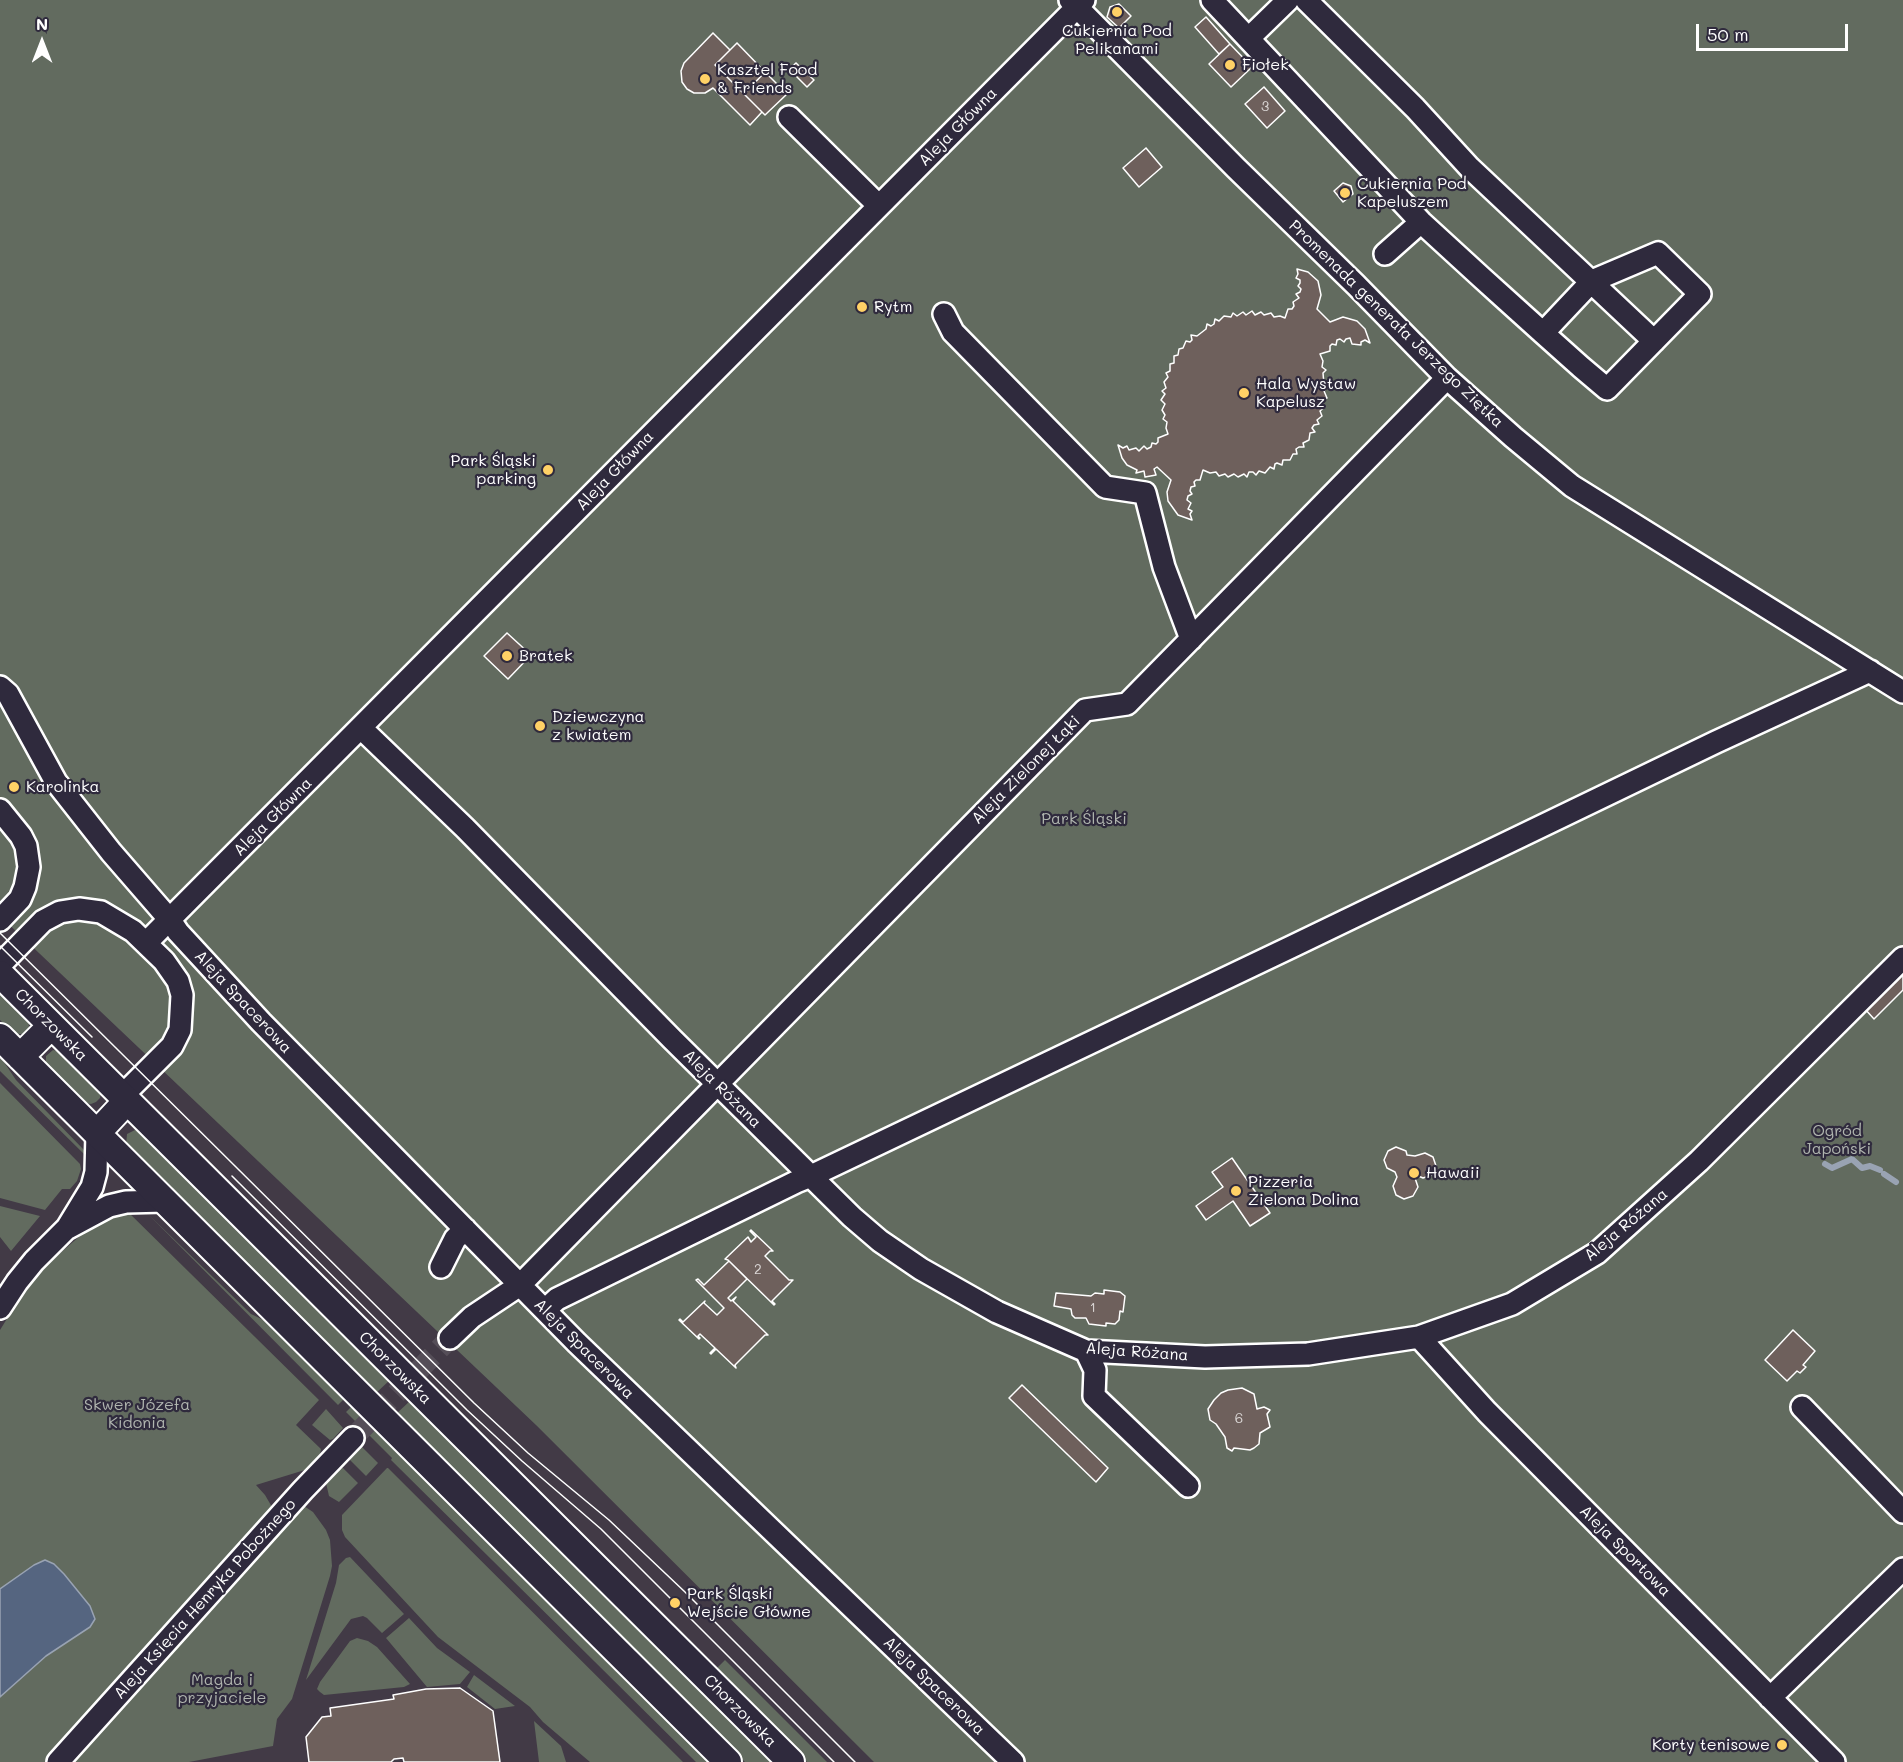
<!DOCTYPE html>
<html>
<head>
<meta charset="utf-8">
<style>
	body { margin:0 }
	#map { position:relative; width:1903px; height:1762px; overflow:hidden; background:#423a46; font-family:Mali,sans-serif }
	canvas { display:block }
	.north { position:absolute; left:12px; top:12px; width:60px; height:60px; -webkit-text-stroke:4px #2f2a3d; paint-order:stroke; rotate:0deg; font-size:16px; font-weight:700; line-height:24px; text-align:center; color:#fff }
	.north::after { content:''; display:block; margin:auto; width:21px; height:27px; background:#fff; clip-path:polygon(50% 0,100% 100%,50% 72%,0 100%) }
	.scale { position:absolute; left:1696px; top:24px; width:152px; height:27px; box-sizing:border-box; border:3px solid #fff; border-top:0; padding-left:8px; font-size:18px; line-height:21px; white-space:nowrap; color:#fff; -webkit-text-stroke:4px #2f2a3d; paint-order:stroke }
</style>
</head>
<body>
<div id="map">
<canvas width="1903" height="1762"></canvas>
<div class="north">N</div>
<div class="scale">50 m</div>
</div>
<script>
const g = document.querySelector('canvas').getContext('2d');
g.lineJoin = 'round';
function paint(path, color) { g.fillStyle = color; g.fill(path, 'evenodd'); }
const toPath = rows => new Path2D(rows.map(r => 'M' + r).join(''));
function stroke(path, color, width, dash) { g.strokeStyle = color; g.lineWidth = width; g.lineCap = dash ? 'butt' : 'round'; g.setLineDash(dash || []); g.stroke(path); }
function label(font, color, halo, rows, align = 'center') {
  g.font = font + ' Mali,sans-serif'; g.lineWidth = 4.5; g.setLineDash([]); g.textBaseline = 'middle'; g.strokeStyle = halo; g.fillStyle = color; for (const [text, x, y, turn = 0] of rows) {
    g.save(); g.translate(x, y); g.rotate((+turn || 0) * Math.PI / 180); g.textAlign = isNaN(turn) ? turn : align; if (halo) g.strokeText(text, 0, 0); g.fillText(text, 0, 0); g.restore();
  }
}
paint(toPath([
	[0,0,1903,0,1903,1762,874,1762,536,1425,0,916],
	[0,990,28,1018,29,1027,24,1034,14,1034,0,1020],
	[53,1050,64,1053,101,1092,100,1098,96,1102,91,1104,83,1103,46,1066,46,1056],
	[0,1056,16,1080,84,1150,87,1157,0,1071],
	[0,1083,80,1164,81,1169,77,1181,70,1189,62,1189,45,1210,0,1198],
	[135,1130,143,1132,391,1379,375,1394,126,1146,127,1134],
	[0,1206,40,1216,11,1251,0,1237],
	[126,1210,319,1400,296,1425,321,1449,320,1454,308,1469,256,1485,265,1495,272,1507,45,1762,0,1762,0,1330,26,1288,43,1268,96,1222],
	[148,1214,251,1314,272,1324,346,1397,338,1405],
	[411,1400,776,1762,745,1762,395,1415],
	[353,1405,712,1762,696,1762,391,1460,392,1458,346,1412],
	[326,1409,343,1428,333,1439,330,1440,312,1425],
	[361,1446,378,1463,366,1476,349,1459],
	[343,1468,358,1483,339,1502,329,1496,326,1483,329,1477,337,1469],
	[387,1468,388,1468,683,1762,590,1762,543,1722,530,1707,438,1637,345,1537,342,1530,342,1515],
	[304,1506,313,1512,326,1530,330,1540,332,1566,330,1576,292,1699,277,1719,273,1746,189,1762,74,1762,300,1507],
	[350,1557,404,1614,382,1633,367,1618,363,1616,351,1619,306,1680,336,1583,339,1565,346,1558],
	[409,1618,437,1648,470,1672,460,1684,427,1687,386,1638],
	[357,1638,368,1641,377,1647,410,1684,404,1687,324,1695,320,1692,317,1689,320,1682,350,1641],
	[725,1660,827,1762,807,1762,715,1670],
	[474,1675,515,1706,495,1709,467,1687],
	[534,1721,561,1746,566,1762,539,1762]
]), '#626b5f');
const water = toPath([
	[45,1560,54,1564,64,1574,90,1606,95,1619,90,1627,46,1656,0,1697,0,1589,34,1565,45,1560]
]);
paint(water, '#556580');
stroke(water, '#99a3b3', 1.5);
stroke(toPath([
	[1825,1164,1832,1168,1852,1159,1862,1168,1870,1166,1880,1170],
	[1884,1174,1896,1182]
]), '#99a3b3', 6);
const building = toPath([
	[1119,4,1131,16,1119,28,1107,17,1110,7,1119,4],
	[1206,17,1230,44,1219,54,1195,27,1206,17],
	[713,33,730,50,715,65,762,112,750,125,713,88,705,93,694,93,687,89,682,82,681,71,684,63,713,33],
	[737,43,765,72,744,94,715,65,737,43],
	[1230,44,1252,67,1231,87,1209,64,1230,44],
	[796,63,814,80,807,87,789,69,796,63],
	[765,72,787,94,765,115,744,94,765,72],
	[1264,87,1285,111,1267,128,1245,104,1264,87],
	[1146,148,1162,167,1139,187,1123,168,1146,148],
	[1343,183,1351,186,1353,194,1343,202,1334,191,1343,183],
	[1297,269,1308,272,1318,281,1321,295,1317,309,1330,322,1343,317,1357,321,1365,329,1370,343,1365,340,1361,342,1361,345,1352,344,1350,338,1346,339,1344,342,1340,339,1337,340,1336,345,1332,344,1330,346,1330,351,1320,354,1323,361,1322,367,1326,370,1323,373,1324,385,1327,388,1324,391,1327,398,1323,400,1322,403,1325,407,1320,411,1322,416,1317,420,1319,424,1314,425,1312,428,1315,432,1310,433,1309,440,1303,443,1304,447,1299,447,1296,449,1297,454,1293,454,1290,460,1283,460,1282,465,1277,463,1275,464,1274,469,1270,467,1265,473,1259,471,1256,475,1253,472,1249,472,1247,477,1244,474,1238,477,1234,474,1228,477,1225,474,1219,476,1216,472,1210,473,1203,470,1200,480,1196,480,1194,482,1195,486,1191,487,1190,491,1192,494,1188,496,1187,500,1191,503,1188,509,1192,511,1190,514,1192,520,1178,515,1168,501,1167,492,1171,480,1157,467,1154,469,1156,475,1145,477,1144,471,1136,473,1137,470,1127,465,1122,458,1118,445,1123,448,1127,446,1129,450,1136,448,1139,451,1144,446,1147,449,1151,447,1152,443,1156,444,1158,442,1158,438,1168,434,1166,428,1167,422,1163,419,1165,415,1162,410,1165,404,1161,400,1165,394,1162,391,1166,388,1164,382,1168,377,1166,373,1170,371,1170,364,1174,363,1174,356,1178,355,1179,349,1183,348,1186,341,1190,342,1192,340,1191,335,1197,336,1206,329,1207,324,1211,326,1214,324,1215,319,1219,321,1224,316,1231,317,1233,313,1237,316,1243,312,1246,315,1252,311,1255,315,1261,312,1264,315,1271,313,1274,317,1280,316,1285,318,1288,309,1292,309,1294,306,1293,302,1299,298,1296,294,1300,292,1301,289,1298,286,1300,283,1300,280,1296,278,1298,274,1297,269],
	[507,633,531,655,508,679,484,656,507,633],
	[1903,972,1903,990,1874,1019,1865,1009,1903,972],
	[1396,1147,1406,1151,1407,1155,1415,1156,1425,1153,1433,1157,1436,1166,1432,1175,1423,1178,1416,1175,1415,1178,1418,1187,1413,1196,1404,1199,1396,1195,1393,1186,1397,1177,1395,1172,1387,1168,1384,1160,1388,1151,1396,1147],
	[1232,1158,1270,1213,1250,1226,1233,1201,1206,1220,1196,1206,1223,1187,1212,1172,1232,1158],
	[751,1230,773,1251,770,1251,765,1256,789,1280,793,1280,772,1301,775,1304,774,1305,728,1260,725,1259,748,1237,751,1242,756,1237,750,1231,751,1230],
	[729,1261,747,1279,728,1298,731,1301,736,1297,733,1301,768,1335,765,1335,735,1365,736,1368,716,1349,711,1354,710,1353,715,1348,700,1334,698,1336,700,1338,699,1339,679,1320,680,1319,683,1322,705,1301,704,1303,717,1315,724,1308,696,1280,698,1279,704,1285,729,1261],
	[1104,1290,1120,1292,1125,1296,1123,1312,1120,1311,1119,1320,1115,1324,1106,1323,1106,1326,1089,1324,1086,1318,1075,1318,1072,1315,1071,1309,1054,1306,1056,1293,1091,1296,1095,1293,1104,1294,1104,1290],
	[1793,1330,1815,1351,1803,1365,1806,1367,1800,1373,1797,1371,1787,1381,1765,1360,1793,1330],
	[1022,1385,1108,1468,1096,1482,1009,1398,1022,1385],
	[1242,1388,1254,1394,1257,1409,1264,1407,1270,1410,1267,1414,1270,1427,1260,1433,1259,1444,1254,1448,1250,1450,1234,1448,1232,1451,1227,1448,1225,1437,1216,1424,1210,1420,1208,1409,1214,1400,1221,1393,1228,1390,1242,1388],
	[460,1688,493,1711,500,1762,404,1762,403,1758,394,1759,391,1762,309,1762,306,1737,322,1717,331,1716,330,1708,394,1699,393,1695,426,1689,460,1688]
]);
paint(building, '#6e605c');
stroke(building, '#fff', 1.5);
stroke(toPath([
	[353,1438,450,1338]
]), '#554e58', 21, [21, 10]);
const minor = toPath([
	[1070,0,1236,168,1356,285,1447,378,1513,437,1572,486,1903,692],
	[1212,0,1421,222,1481,277,1502,296,1543,333,1581,367,1607,389,1700,294,1658,253,1592,281,1543,333],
	[1306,0,1415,108,1470,168,1654,341],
	[1249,38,1288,0],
	[789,117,879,206],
	[1385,254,1421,222],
	[944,314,953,332,1105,487,1145,493,1164,567,1191,639],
	[0,687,8,694,56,782,111,852,170,920,178,932,261,1022,577,1343,1013,1762],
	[361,728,465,828,672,1039,852,1217,880,1241,921,1269,997,1312,1086,1351,1205,1357,1308,1354,1419,1337,1512,1304,1597,1253,1699,1161,1903,958],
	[0,810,21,836,26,846,29,867,25,887,20,899,0,920],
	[146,943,1084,0],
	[0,965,43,921,60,912,79,909,101,912,133,931,164,961,178,981,182,995,180,1030,172,1046,122,1096],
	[68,1228,109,1206,126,1202,165,1201],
	[441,1267,455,1239,465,1229],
	[0,1308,17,1282,34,1261,67,1228,92,1187,96,1172,97,1133],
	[545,1310,557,1299,796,1182,811,1176,1291,947,1716,742,1870,671],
	[1419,1337,1487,1412,1834,1762],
	[450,1338,472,1317,520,1285,1085,710,1127,704,1447,378],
	[1086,1351,1095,1370,1094,1396,1188,1486],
	[1802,1407,1903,1512],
	[1770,1698,1903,1569],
	[58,1762,303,1490,353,1438]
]);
const major = toPath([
	[0,974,791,1762],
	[0,1037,728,1762],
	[20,1057,51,1026],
	[97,1133,127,1101]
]);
stroke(minor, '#fff', 26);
stroke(major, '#fff', 30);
stroke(minor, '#2f2a3d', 21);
stroke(major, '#2f2a3d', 26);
stroke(toPath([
	[0,933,474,1403,528,1453,609,1520,685,1592,855,1762],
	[0,946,92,1037],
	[232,1176,467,1410,522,1461,601,1529,834,1762]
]), '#fff', 1.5);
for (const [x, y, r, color] of [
	[1117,12,6,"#ffd166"],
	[1230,65,6,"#ffd166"],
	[705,79,6,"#ffd166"],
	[1345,193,6,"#ffd166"],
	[862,307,6,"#ffd166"],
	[1244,393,6,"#ffd166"],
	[548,470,6,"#ffd166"],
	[507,656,6,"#ffd166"],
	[540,726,6,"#ffd166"],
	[14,787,6,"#ffd166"],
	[1414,1173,6,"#ffd166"],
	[1236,1191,6,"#ffd166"],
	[675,1603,6,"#ffd166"],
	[1782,1745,6,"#ffd166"]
]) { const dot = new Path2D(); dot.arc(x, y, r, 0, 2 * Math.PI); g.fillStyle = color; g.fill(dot); stroke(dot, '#2f2a3d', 2); }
label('14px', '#dbd7d6', null, [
	["3",1265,107],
	["2",758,1270],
	["1",1093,1308],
	["6",1239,1419]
]);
label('16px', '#fff', '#2f2a3d', [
	["Cukiernia Pod",1117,31,"center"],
	["Pelikanami",1117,49,"center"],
	["Fiołek",1242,65],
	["Kasztel Food",717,70],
	["& Friends",717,88],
	["Cukiernia Pod",1357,184],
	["Kapeluszem",1357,202],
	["Rytm",874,307],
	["Hala Wystaw",1256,384],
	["Kapelusz",1256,402],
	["Park Śląski",536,461,"right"],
	["parking",536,479,"right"],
	["Bratek",519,656],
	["Dziewczyna",552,717],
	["z kwiatem",552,735],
	["Karolinka",26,787],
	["Hawaii",1426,1173],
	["Pizzeria",1248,1182],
	["Zielona Dolina",1248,1200],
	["Park Śląski",687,1594],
	["Wejście Główne",687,1612],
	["Korty tenisowe",1770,1745,"right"]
], 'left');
label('16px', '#fff', '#2f2a3d', [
	["Aleja Główna",958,127,-45],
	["Promenada generała Jerzego Ziętka",1396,324,44],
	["Aleja Główna",615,471,-46],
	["Aleja Zielonej Łąki",1026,770,-45],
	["Aleja Główna",273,817,-45],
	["Aleja Spacerowa",243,1002,47],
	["Chorzowska",51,1025,45],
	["Aleja Różana",722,1089,45],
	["Aleja Różana",1626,1225,-40],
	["Aleja Spacerowa",584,1349,45],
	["Aleja Różana",1137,1352,4],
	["Chorzowska",395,1368,45],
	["Aleja Sportowa",1625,1551,45],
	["Aleja Księcia Henryka Pobożnego",205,1599,-48],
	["Aleja Spacerowa",934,1686,44],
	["Chorzowska",740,1711,45]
]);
label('16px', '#b0b5af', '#2f2a3d', [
	["Park Śląski",1084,819],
	["Ogród",1837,1131],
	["Japoński",1837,1149],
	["Skwer Józefa",137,1405],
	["Kidonia",137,1423],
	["Magda i",222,1680],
	["przyjaciele",222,1698]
]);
</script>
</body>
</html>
